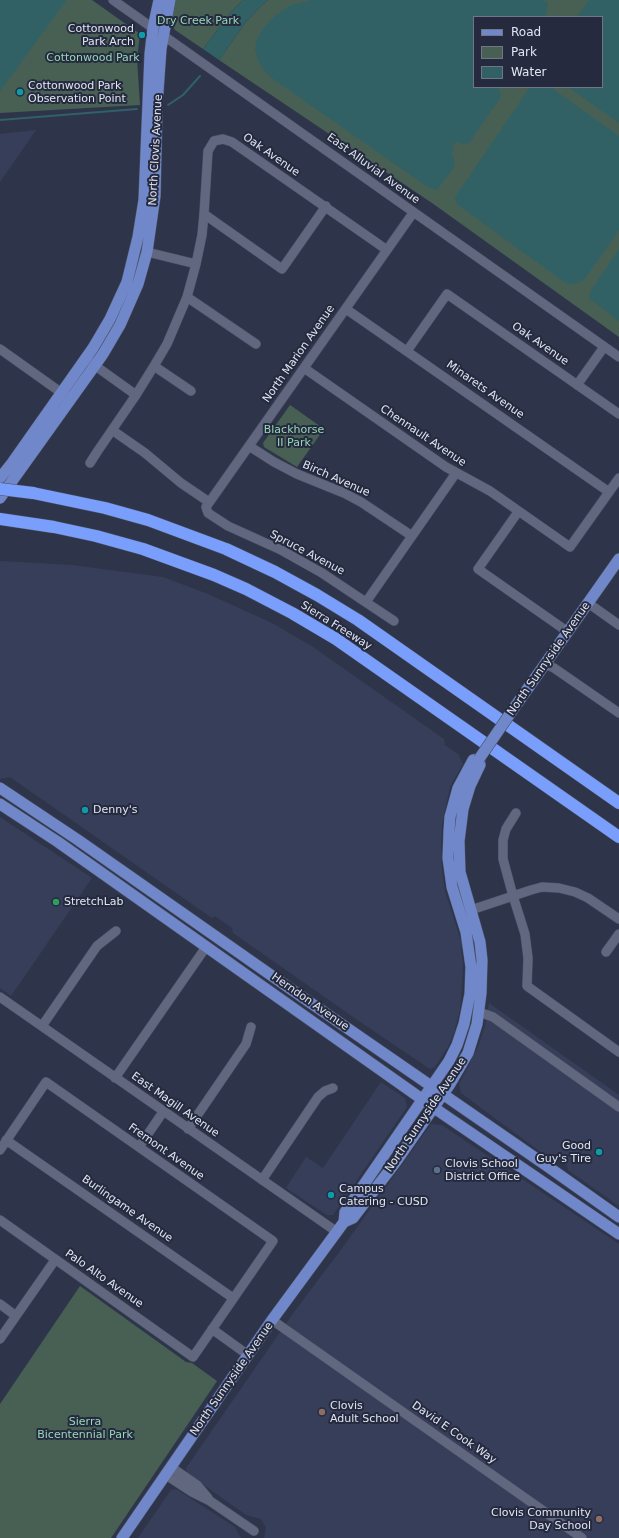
<!DOCTYPE html>
<html>
<head>
<meta charset="utf-8">
<style>
	body { margin:0 }
	#map { position:relative; width:619px; height:1538px; overflow:hidden; background:#2e354a; font-family:"DejaVu Sans",sans-serif }
	canvas { display:block }
	.legend { position:absolute; left:473px; top:16px; width:130px; height:72px; box-sizing:border-box; background:#252a3f; border:1px solid #707587; margin:0; padding:5px 7px; list-style:none; font-size:12px; color:#e0e5f2 }
	.legend li { display:flex; align-items:center; gap:8px; height:20px }
	.legend b { width:20px; border:1px solid #707587 }
</style>
</head>
<body>
<div id="map">
<canvas width="619" height="1538"></canvas>
<ul class="legend">
<li><b style="height:5px;background:#7088c9"></b>Road</li>
<li><b style="height:11px;background:#476053"></b>Park</li>
<li><b style="height:11px;background:#316065"></b>Water</li>
</ul>
</div>
<script>
const g = document.querySelector('canvas').getContext('2d');
g.lineJoin = 'round';
function paint(path, color) { g.fillStyle = color; g.fill(path, 'evenodd'); }
const toPath = rows => new Path2D(rows.map(r => 'M' + r).join(''));
function stroke(path, color, width, dash) { g.strokeStyle = color; g.lineWidth = width; g.lineCap = dash ? 'butt' : 'round'; g.setLineDash(dash || []); g.stroke(path); }
function label(font, color, halo, rows, align = 'center') {
  g.font = font + ' "DejaVu Sans",sans-serif'; g.lineWidth = 4; g.setLineDash([]); g.textBaseline = 'middle'; g.strokeStyle = halo; g.fillStyle = color; for (const [text, x, y, turn = 0] of rows) {
    g.save(); g.translate(x, y); g.rotate((+turn || 0) * Math.PI / 180); g.textAlign = isNaN(turn) ? turn : align; if (halo) g.strokeText(text, 0, 0); g.fillText(text, 0, 0); g.restore();
  }
}
paint(toPath([
	[36,130,0,182,0,134],
	[0,561,72,565,163,577,208,594,272,623,313,647,444,739,445,745,458,754,463,764,450,787,442,825,441,844,442,871,445,891,462,944,461,950,463,963,462,985,460,1010,454,1033,449,1045,435,1067,430,1069,356,1019,233,933,232,928,215,916,212,918,10,777,0,779],
	[0,817,92,878,11,996,0,988],
	[489,1003,619,1095,619,1206,568,1170,567,1165,556,1157,550,1159,461,1093,459,1084,478,1047,485,1026],
	[381,1082,405,1098,407,1107,333,1215,327,1215,286,1188,306,1157,323,1168],
	[431,1124,442,1125,619,1244,619,1538,264,1538,266,1528,261,1519,246,1515,187,1473,186,1468,294,1312,340,1251],
	[176,1489,235,1527,241,1538,138,1538,171,1490]
]), '#373e59');
paint(toPath([
	[0,0,92,0,140,34,137,59,140,105,0,113],
	[175,0,243,0,231,12,203,49,175,30,171,23],
	[268,0,619,0,619,337,432,203,219,60,245,23,260,7],
	[474,17,602,17,602,87,474,87],
	[290,405,324,429,297,467,264,447,263,443],
	[80,1286,186,1362,192,1363,217,1381,111,1538,0,1538,0,1404]
]), '#476053');
paint(toPath([
	[0,0,67,0,0,91],
	[243,0,268,0,260,7,245,23,219,60,203,49,231,12],
	[311,0,544,0,548,3,545,17,474,17,474,87,498,87,501,95,499,100,469,143,464,144,456,142,453,145,452,154,455,162,453,169,437,190,429,188,276,81,264,71,258,60,255,49,257,39,264,27,275,16,289,6],
	[589,0,619,0,619,123,568,87,602,87,602,17,577,17],
	[530,87,550,87,619,136,619,230,584,280,575,284,567,284,462,208,456,203,455,197],
	[619,249,619,321,589,298,590,292]
]), '#316065');
stroke(toPath([
	[168,105,183,95,200,76],
	[0,120,137,109]
]), '#316065', 2);
const minor = toPath([
	[113,0,619,357],
	[204,214,282,269,326,206],
	[147,252,196,264],
	[187,297,256,344],
	[346,309,609,492],
	[0,349,66,396],
	[407,351,447,294,619,414],
	[90,362,136,395],
	[154,366,191,391],
	[304,368,446,467,490,491,570,547,619,478],
	[577,385,604,347],
	[112,430,145,453,181,483,209,502],
	[249,446,274,462,297,474,344,493,361,502,412,536],
	[90,463,97,452,136,395,154,366,167,344,187,297,196,264,202,235,204,214,208,151,214,141,223,139,232,142,387,250],
	[518,512,478,569,568,632],
	[366,602,456,473],
	[588,603,619,625],
	[394,621,322,573,281,550,228,526,208,513,206,507,413,213],
	[545,664,554,668,619,713],
	[516,813,506,829,503,840,503,859,513,896,525,934,528,958,527,986,619,1052],
	[471,910,531,890,542,887,559,888,575,892,588,898,619,919],
	[606,952,619,934],
	[0,997,337,1232],
	[479,1012,493,1017,619,1107],
	[42,1026,97,946,116,931],
	[115,1078,206,947],
	[188,1129,246,1044,251,1027],
	[6,1140,233,1298],
	[139,1147,163,1112],
	[0,1150,46,1082,273,1241,193,1357,0,1220],
	[262,1180,318,1097,325,1091,333,1088],
	[0,1304,16,1316],
	[272,1320,582,1538],
	[212,1329,248,1355],
	[0,1339,55,1260],
	[171,1467,197,1485,208,1498],
	[166,1475,192,1492,210,1501,254,1531]
]);
const major = toPath([
	[0,478,12,463,93,348,110,319,127,282,138,237,144,200,150,54,153,28,159,0],
	[0,498,103,354,120,325,138,284,147,252,155,196,157,106,161,49,170,0],
	[514,708,619,559],
	[0,788,78,840,305,999,547,1166,619,1217],
	[0,804,58,842,443,1114,619,1234],
	[122,1538,272,1320,344,1222,353,1218,395,1163,450,1084,468,1053,477,1024,481,993,482,960,480,942,460,872,459,841,463,809,470,786,480,765,479,759,473,760,458,788,450,817,449,831,448,858,452,887,466,932,471,967,470,994,464,1024,457,1045,449,1061,345,1212,344,1222]
]);
const highway = toPath([
	[33,493,105,508,148,520,226,549,275,572,317,595,358,620,619,803],
	[0,519,54,527,96,536,143,549,214,575,246,589,292,613,336,639,619,837]
]);
stroke(minor, '#4b5062', 10);
stroke(major, '#4b5062', 12);
stroke(highway, '#4b5062', 13);
stroke(minor, '#60677f', 9);
stroke(major, '#7088c9', 11);
stroke(highway, '#7a9efb', 12);
const majorBridge = toPath([
	[479,759,514,708]
]);
const highwayBridge = toPath([
	[0,489,33,493]
]);
stroke(majorBridge, '#4b5062', 12, []);
stroke(highwayBridge, '#4b5062', 13, []);
stroke(majorBridge, '#7088c9', 11);
stroke(highwayBridge, '#7a9efb', 12);
for (const [x, y, r, color] of [
	[142,35,4,"#0f9aa8"],
	[20,92,4,"#0f9aa8"],
	[85,810,4,"#0f9aa8"],
	[56,902,4,"#2e9e5b"],
	[599,1152,4,"#0f9aa8"],
	[437,1170,4,"#5c6f8a"],
	[331,1195,4,"#0f9aa8"],
	[322,1412,4,"#8d6e63"],
	[599,1519,4,"#8d6e63"]
]) { const dot = new Path2D(); dot.arc(x, y, r, 0, 2 * Math.PI); g.fillStyle = color; g.fill(dot); stroke(dot, '#252a3f', 1.5); }
label('11px', '#97d8b6', '#252a3f', [
	["Dry Creek Park",198,21],
	["Cottonwood Park",93,58],
	["Blackhorse",294,430],
	["II Park",294,443],
	["Sierra",85,1422],
	["Bicentennial Park",85,1435]
]);
label('11px', '#e0e5f2', '#252a3f', [
	["Cottonwood",134,29,"right"],
	["Park Arch",134,42,"right"],
	["Cottonwood Park",28,86],
	["Observation Point",28,99],
	["Denny's",93,810],
	["StretchLab",64,902],
	["Good",591,1146,"right"],
	["Guy's Tire",591,1159,"right"],
	["Clovis School",445,1164],
	["District Office",445,1177],
	["Campus",339,1189],
	["Catering - CUSD",339,1202],
	["Clovis",330,1406],
	["Adult School",330,1419],
	["Clovis Community",591,1513,"right"],
	["Day School",591,1526,"right"]
], 'left');
label('11px', '#e0e5f2', '#252a3f', [
	["North Clovis Avenue",156,150,-87],
	["Oak Avenue",271,155,35],
	["East Alluvial Avenue",373,169,36],
	["Oak Avenue",540,344,35],
	["North Marion Avenue",299,354,-55],
	["Minarets Avenue",485,390,35],
	["Chennault Avenue",423,436,34],
	["Birch Avenue",336,479,24],
	["Spruce Avenue",307,553,28],
	["Sierra Freeway",336,626,32],
	["North Sunnyside Avenue",549,659,-55],
	["Herndon Avenue",310,1002,35],
	["East Magill Avenue",175,1105,35],
	["North Sunnyside Avenue",426,1115,-56],
	["Fremont Avenue",166,1152,35],
	["Burlingame Avenue",127,1209,35],
	["Palo Alto Avenue",104,1279,35],
	["North Sunnyside Avenue",232,1379,-55],
	["David E Cook Way",454,1433,35]
]);
</script>
</body>
</html>
